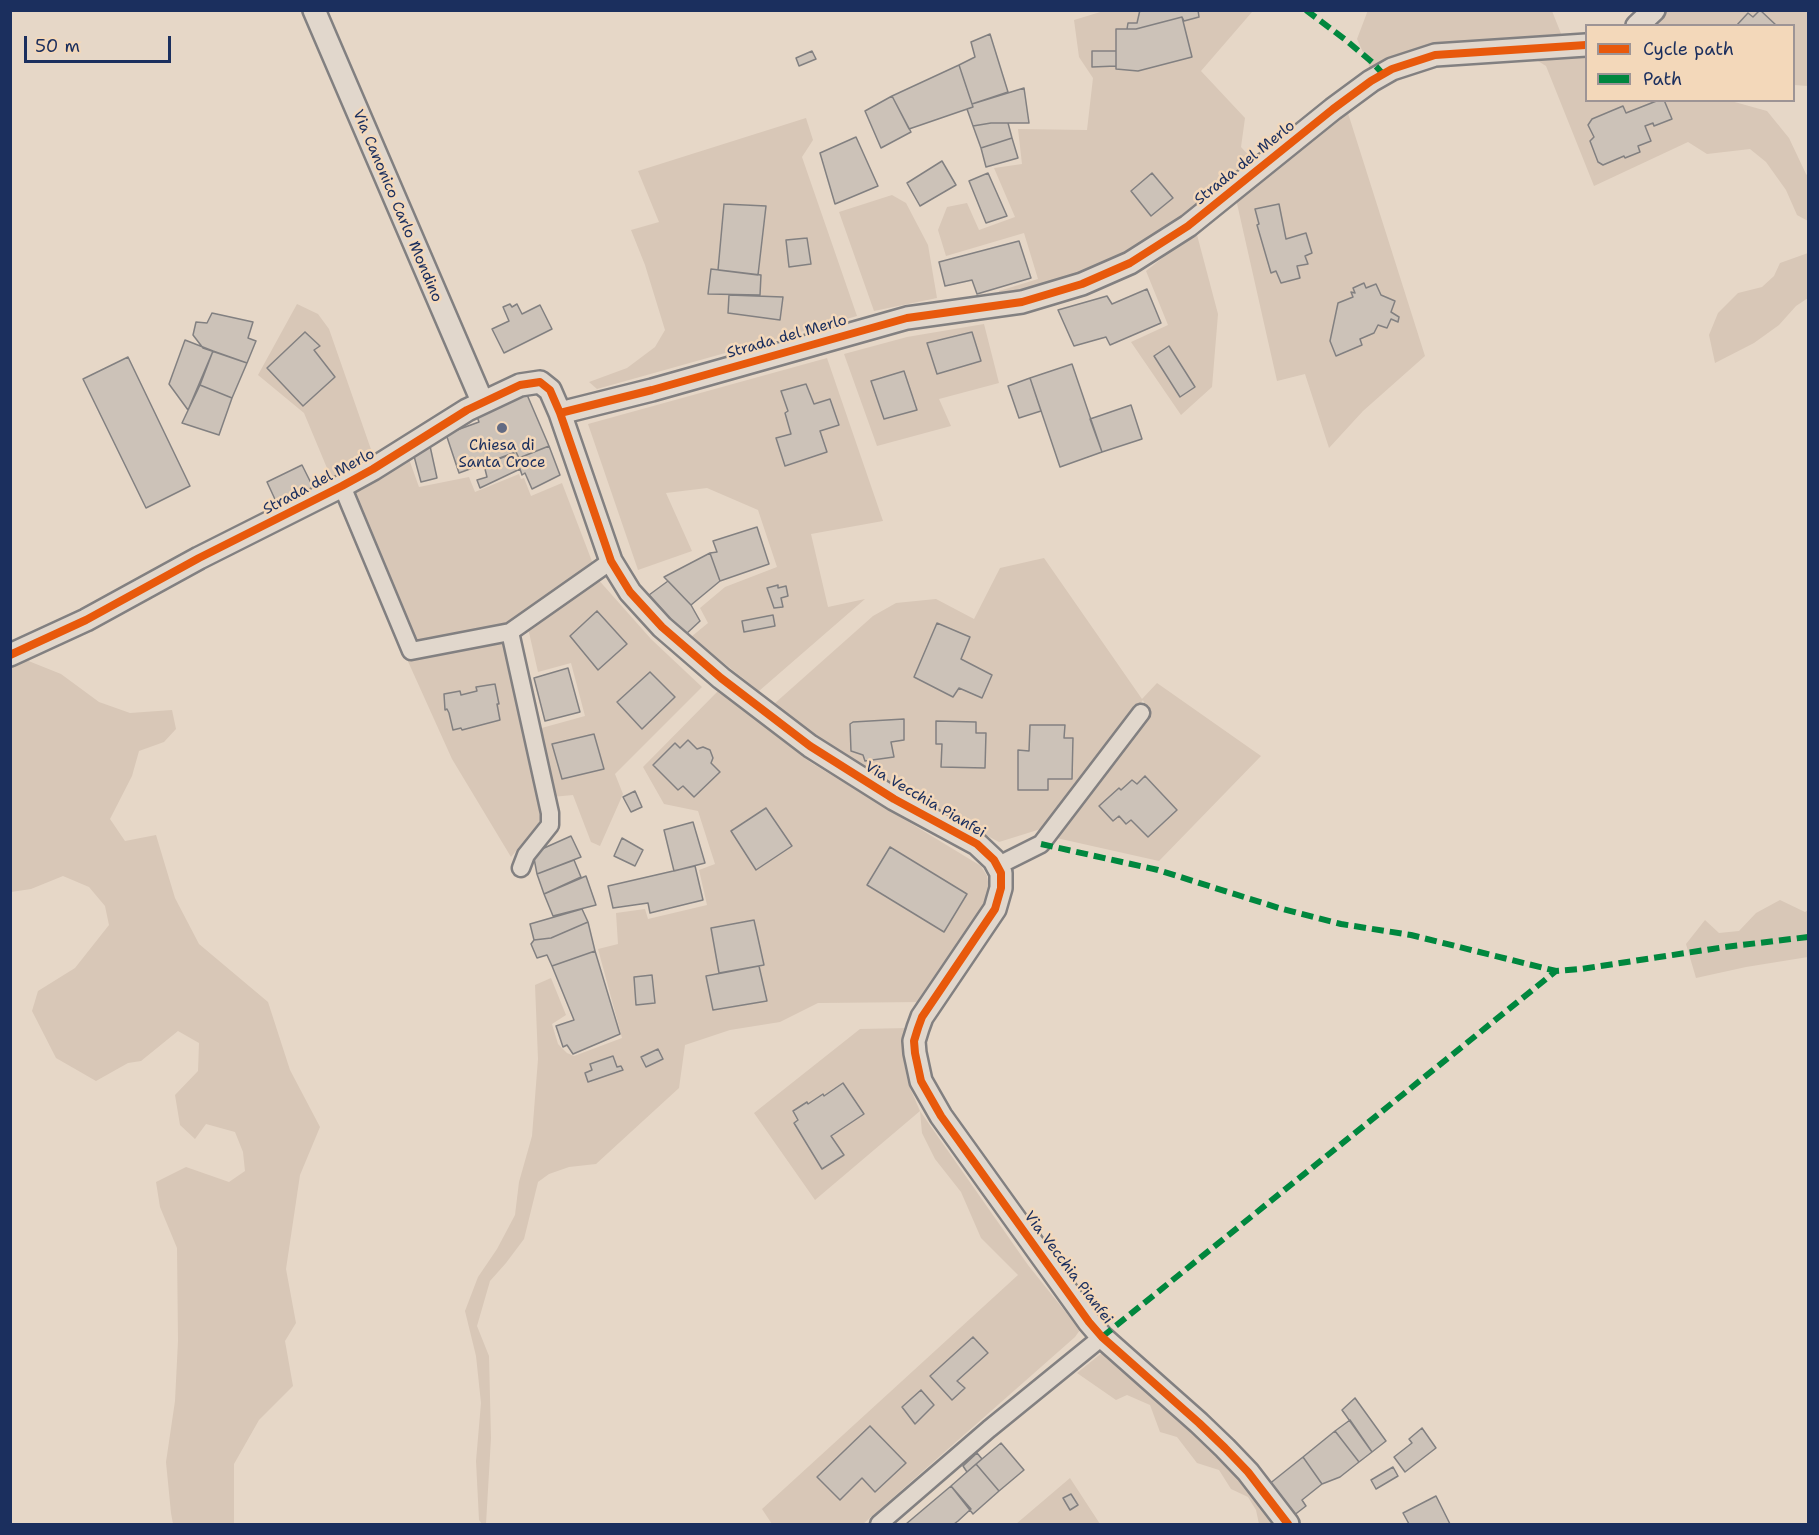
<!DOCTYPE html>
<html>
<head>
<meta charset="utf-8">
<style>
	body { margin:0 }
	#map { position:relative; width:1819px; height:1535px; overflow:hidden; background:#e6d7c7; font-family:"Shantell Sans",sans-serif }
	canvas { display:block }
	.frame { position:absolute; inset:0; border:12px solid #1b2f5e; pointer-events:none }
	.legend { position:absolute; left:1585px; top:24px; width:210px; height:78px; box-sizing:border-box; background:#f3d8ba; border:2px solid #9d9495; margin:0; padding:8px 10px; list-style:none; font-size:18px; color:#1b2f5e }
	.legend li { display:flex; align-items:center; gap:12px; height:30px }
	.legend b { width:30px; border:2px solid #9d9495 }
	.scale { position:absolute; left:24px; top:36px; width:147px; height:27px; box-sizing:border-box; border:3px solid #1b2f5e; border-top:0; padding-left:8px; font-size:18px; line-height:21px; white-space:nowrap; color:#1b2f5e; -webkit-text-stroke:4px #f3d8ba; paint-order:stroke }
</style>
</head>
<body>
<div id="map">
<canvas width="1819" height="1535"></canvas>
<div class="frame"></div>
<ul class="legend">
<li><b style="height:8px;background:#e8590c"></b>Cycle path</li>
<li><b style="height:8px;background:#00873e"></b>Path</li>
</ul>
<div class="scale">50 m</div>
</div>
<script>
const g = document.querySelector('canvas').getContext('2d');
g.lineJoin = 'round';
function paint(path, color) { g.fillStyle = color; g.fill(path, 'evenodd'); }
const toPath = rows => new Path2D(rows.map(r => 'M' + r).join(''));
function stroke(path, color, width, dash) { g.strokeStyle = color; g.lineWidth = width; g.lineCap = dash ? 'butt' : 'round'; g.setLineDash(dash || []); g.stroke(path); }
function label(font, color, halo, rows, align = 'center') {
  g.font = font + ' "Shantell Sans",sans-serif'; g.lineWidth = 5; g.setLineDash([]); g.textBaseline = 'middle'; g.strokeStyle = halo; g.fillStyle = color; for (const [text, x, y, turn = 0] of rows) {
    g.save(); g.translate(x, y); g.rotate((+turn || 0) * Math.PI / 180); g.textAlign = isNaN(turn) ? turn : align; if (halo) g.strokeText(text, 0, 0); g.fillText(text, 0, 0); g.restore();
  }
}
paint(toPath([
	[1107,10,1250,10,1252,12,1201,71,1245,118,1241,147,1255,162,1170,231,1101,267,1049,286,998,298,999,291,1038,279,1024,233,946,256,938,230,947,207,967,203,979,230,1015,217,994,168,1022,164,1018,129,1087,130,1093,78,1079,57,1074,20],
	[1368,10,1552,11,1562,36,1452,43,1416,50,1371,70,1357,39],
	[1667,11,1808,11,1808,86,1794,85,1794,26,1653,26],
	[1586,54,1586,100,1731,101,1767,111,1789,138,1806,174,1808,176,1808,221,1797,215,1786,190,1766,162,1750,149,1707,154,1688,142,1594,186,1546,66,1530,56],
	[1347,110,1425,356,1363,411,1329,448,1305,374,1277,381,1236,199],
	[806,118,813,140,802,157,857,316,597,389,589,382,627,368,655,347,665,330,645,265,631,230,659,222,638,171],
	[892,195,906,203,928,245,937,298,874,311,839,212],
	[1196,231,1218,314,1212,387,1181,415,1131,342,1168,325,1146,271],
	[1808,253,1808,298,1796,306,1779,325,1754,343,1715,363,1709,335,1718,313,1738,293,1762,287,1774,276,1780,263],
	[297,304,318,314,329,329,374,458,332,480,304,413,258,375],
	[984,324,999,383,939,399,951,426,877,446,844,354,907,337],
	[827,358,883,521,811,534,828,607,865,599,759,691,691,637,708,623,700,608,725,587,777,567,758,510,707,488,666,493,692,551,638,570,588,424],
	[409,459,419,487,469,477,475,492,519,474,521,479,524,478,531,496,562,483,593,564,506,626,414,645,352,494],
	[1044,558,1142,699,1157,683,1261,756,1159,861,1052,837,1148,712,1143,700,1044,828,999,842,906,793,817,739,774,704,873,616,896,603,936,599,974,619,1000,568],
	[596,577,651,639,702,687,615,774,623,794,600,846,591,842,573,795,552,797,538,729,585,716,571,663,538,672,528,628],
	[505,639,542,816,538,824,511,857,452,759,406,657],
	[26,660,61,674,99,702,130,713,172,710,176,729,164,742,139,751,132,776,110,819,125,841,156,835,175,898,199,944,268,1002,290,1070,320,1127,300,1175,286,1269,296,1323,285,1341,293,1386,259,1420,234,1464,234,1524,173,1524,171,1513,166,1462,175,1401,178,1341,177,1248,160,1207,156,1182,186,1167,229,1182,245,1171,243,1152,235,1132,206,1124,195,1139,180,1125,175,1095,198,1071,199,1043,178,1031,141,1061,128,1063,96,1081,56,1058,32,1011,38,991,75,968,109,925,105,906,89,887,63,876,31,889,11,892,10,665],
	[718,691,810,762,981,866,987,876,989,887,987,900,980,914,922,1002,818,1003,780,1022,730,1030,685,1045,679,1088,596,1164,569,1167,549,1174,538,1182,524,1239,506,1263,490,1281,477,1326,489,1356,491,1438,486,1524,482,1524,479,1520,476,1461,481,1403,476,1356,465,1311,478,1277,497,1249,515,1215,519,1182,532,1136,538,1059,535,985,551,978,566,1015,552,1024,558,1044,567,1053,574,1056,622,1038,598,949,618,944,616,913,645,909,648,919,707,905,699,870,715,864,698,811,664,804,643,767],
	[1780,900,1805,912,1808,910,1808,957,1746,967,1696,978,1686,944,1705,920,1719,933,1739,931,1756,913],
	[908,1028,904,1044,904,1063,908,1083,920,1111,1028,1265,1080,1330,1075,1337,863,1524,772,1524,762,1509,1018,1275,981,1238,961,1192,935,1159,922,1133,920,1111,815,1200,754,1113,860,1029],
	[1103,1352,1216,1449,1249,1489,1274,1524,1259,1524,1256,1510,1248,1497,1231,1489,1219,1470,1197,1463,1177,1437,1160,1432,1150,1405,1127,1395,1116,1400,1077,1373],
	[1070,1478,1100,1524,1016,1524]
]), '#d8c7b7');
const building = toPath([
	[1140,10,1198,10,1199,17,1184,21,1182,17,1136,29,1127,29,1128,23,1137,23,1140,10],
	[1760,10,1777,26,1736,26,1748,13,1753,17,1760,10],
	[1182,17,1192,57,1138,71,1116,69,1116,29,1136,29,1182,17],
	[990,34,1008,92,972,104,959,65,975,57,971,42,990,34],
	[812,51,816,59,799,66,796,58,812,51],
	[1092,51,1116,51,1116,66,1092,67,1092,51],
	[959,65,973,107,909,129,892,96,959,65],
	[1024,88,1029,123,991,123,973,126,967,109,973,107,972,104,1024,88],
	[892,96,911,132,881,148,865,111,892,96],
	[1659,100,1664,100,1672,119,1654,126,1653,123,1645,126,1651,141,1638,146,1640,152,1625,158,1624,156,1603,165,1598,162,1590,141,1594,137,1588,125,1592,119,1623,106,1626,113,1659,100],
	[991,123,1008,123,1012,138,981,148,973,126,991,123],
	[856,137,878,186,835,204,820,153,856,137],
	[1012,138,1018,158,986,167,981,148,1012,138],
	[942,161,956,185,920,206,907,183,942,161],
	[988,173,1007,216,986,223,969,181,988,173],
	[1152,173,1173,198,1151,216,1131,191,1152,173],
	[724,204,766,206,758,275,718,270,724,204],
	[1279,204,1286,239,1306,233,1312,253,1305,256,1308,264,1297,266,1300,278,1281,283,1276,271,1271,273,1257,225,1259,224,1255,209,1279,204],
	[807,238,811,264,789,267,786,240,807,238],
	[1019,241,1031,278,977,294,972,280,945,286,939,262,1019,241],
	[711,269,761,275,760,295,708,294,711,269],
	[1364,283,1366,288,1376,284,1381,295,1395,301,1391,312,1399,317,1398,322,1391,319,1387,328,1378,325,1374,333,1360,339,1362,345,1336,356,1330,341,1338,303,1353,297,1351,292,1355,293,1353,288,1364,283],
	[1147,289,1161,323,1110,345,1106,337,1074,346,1058,310,1107,296,1112,304,1147,289],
	[729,295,783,297,780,320,728,313,729,295],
	[510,304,512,307,517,304,522,314,540,305,552,329,504,353,492,329,509,321,503,307,510,304],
	[212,313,253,322,248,338,256,341,247,363,203,348,193,335,196,322,207,323,212,313],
	[305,332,320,346,314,350,335,377,303,406,267,368,305,332],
	[972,332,981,361,937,374,927,343,972,332],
	[185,340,213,351,188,410,169,384,185,340],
	[1169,346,1195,387,1180,397,1154,356,1169,346],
	[213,351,247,363,232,398,200,385,213,351],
	[128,357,190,486,146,508,83,379,128,357],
	[1072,364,1102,452,1060,467,1030,378,1072,364],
	[904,371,917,410,884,419,871,381,904,371],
	[1030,378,1041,411,1019,418,1008,386,1030,378],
	[806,384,814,404,830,399,839,425,820,431,827,452,785,466,776,438,791,434,785,413,788,411,781,391,806,384],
	[200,385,232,398,219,435,182,423,200,385],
	[525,390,549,446,519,458,516,452,459,473,446,434,479,422,475,411,525,390],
	[1131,405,1142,439,1102,452,1090,419,1131,405],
	[430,446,437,478,421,482,414,456,430,446],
	[549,446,560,475,532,489,525,473,522,475,520,469,480,488,477,480,487,477,484,465,516,452,519,458,549,446],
	[302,465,315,491,279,508,267,482,302,465],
	[757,527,769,564,720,581,710,553,717,552,713,541,757,527],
	[710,553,720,581,691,605,664,577,710,553],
	[668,581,691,605,700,621,685,635,649,595,668,581],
	[778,585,778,588,786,586,788,596,781,598,783,607,774,608,767,588,778,585],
	[597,611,627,644,598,670,570,636,597,611],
	[773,615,775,626,744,632,742,621,773,615],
	[937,623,970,637,961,659,992,675,982,698,959,688,953,697,914,677,937,623],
	[568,668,580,712,545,721,534,678,568,668],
	[650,672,675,697,642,729,617,702,650,672],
	[495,684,499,704,497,704,500,720,462,730,461,728,453,730,449,713,447,709,445,710,444,694,460,691,461,695,477,691,476,687,495,684],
	[904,719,904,740,891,742,894,757,865,761,863,755,851,751,850,724,853,722,904,719],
	[936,721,976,722,976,733,986,733,985,768,941,767,942,744,936,744,936,721],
	[1030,725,1065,725,1064,738,1073,738,1072,779,1048,779,1048,790,1018,790,1018,750,1029,751,1030,725],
	[594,734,604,769,562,779,552,744,594,734],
	[688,740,697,749,703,747,710,750,713,758,711,763,720,772,694,797,683,786,678,790,653,765,675,743,680,748,688,740],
	[1145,776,1177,810,1148,837,1131,820,1126,824,1119,816,1113,821,1099,806,1119,788,1121,790,1132,780,1137,784,1145,776],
	[635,791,642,807,631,812,623,797,635,791],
	[766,808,792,846,756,870,731,831,766,808],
	[693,822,705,863,674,871,664,830,693,822],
	[571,836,581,857,537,874,533,853,571,836],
	[622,838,643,850,635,866,614,856,622,838],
	[890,847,967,894,944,932,867,885,890,847],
	[574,860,581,877,544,894,537,874,574,860],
	[695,866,703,900,650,913,648,903,613,908,608,886,695,866],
	[586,876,596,905,553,916,544,894,586,876],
	[582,909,588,922,551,938,534,940,530,924,582,909],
	[754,920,764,965,719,973,711,928,754,920],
	[588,922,595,951,552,966,547,955,537,958,531,944,534,940,551,938,588,922],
	[595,951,620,1034,573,1054,567,1045,563,1047,556,1026,574,1020,552,966,595,951],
	[759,966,767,1001,713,1010,706,976,759,966],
	[652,975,655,1003,636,1005,634,977,652,975],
	[658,1049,663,1059,646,1067,641,1057,658,1049],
	[613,1056,617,1067,621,1066,623,1070,588,1082,585,1073,592,1070,590,1064,613,1056],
	[843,1083,864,1114,831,1136,844,1155,822,1169,794,1123,798,1120,793,1111,807,1102,808,1104,823,1094,824,1096,843,1083],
	[973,1337,988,1353,957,1381,965,1388,952,1400,930,1376,973,1337],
	[921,1390,934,1405,915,1424,902,1407,921,1390],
	[1355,1398,1386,1441,1372,1452,1342,1410,1355,1398],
	[1350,1420,1372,1452,1359,1462,1335,1431,1350,1420],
	[870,1426,906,1463,875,1492,862,1478,840,1500,817,1477,870,1426],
	[1422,1428,1436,1448,1405,1472,1394,1457,1412,1443,1409,1439,1422,1428],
	[1335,1431,1359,1462,1340,1477,1322,1484,1303,1457,1335,1431],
	[1001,1443,1024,1470,999,1491,976,1464,1001,1443],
	[977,1453,982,1459,967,1472,963,1466,977,1453],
	[1303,1457,1322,1484,1302,1500,1306,1506,1293,1516,1268,1485,1303,1457],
	[976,1464,999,1491,973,1514,951,1486,976,1464],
	[1393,1467,1398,1476,1376,1489,1371,1480,1393,1467],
	[951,1486,971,1509,958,1521,954,1524,906,1524,951,1486],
	[1071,1494,1078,1505,1070,1510,1063,1498,1071,1494],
	[1436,1496,1450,1524,1409,1524,1403,1513,1436,1496]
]);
paint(building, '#ccc2b8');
stroke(building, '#828081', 1.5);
const minor = toPath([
	[342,486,411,651,510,632],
	[997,866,1041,844,1141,713],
	[521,868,526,855,550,825,550,813,510,632,611,561],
	[879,1524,989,1429,1102,1337]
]);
const tertiary = toPath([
	[314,10,482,401],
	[1637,26,1654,10],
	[560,413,611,561,630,592,662,627,721,678,810,746,894,799,977,844,994,860,1001,873,1001,888,995,909,922,1017,918,1028,914,1041,915,1053,921,1081,941,1116,1089,1322,1102,1337,1199,1423,1225,1448,1248,1472,1288,1524],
	[10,655,86,620,199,558,342,486,373,469,467,410,520,385,540,382,550,390,560,413,652,390,907,318,1022,302,1082,284,1130,263,1188,226,1333,109,1371,81,1392,69,1435,55,1586,45]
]);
stroke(minor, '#828081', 21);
stroke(tertiary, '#828081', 26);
stroke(minor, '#e1d7cc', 16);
stroke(tertiary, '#e1d7cc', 21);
stroke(toPath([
	[1306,10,1347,41,1373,63,1382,73],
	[1041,844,1158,870,1279,908,1341,924,1411,935,1556,971,1581,969,1725,947,1808,937],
	[1102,1337,1556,971]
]), '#00873e', 6, [12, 6]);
stroke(toPath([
	[560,413,611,561,630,592,662,627,721,678,810,746,894,799,977,844,994,860,1001,873,1001,888,995,909,922,1017,918,1028,914,1041,915,1053,921,1081,941,1116,1089,1322,1102,1337,1199,1423,1225,1448,1248,1472,1288,1524],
	[10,655,86,620,199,558,342,486,373,469,467,410,520,385,540,382,550,390,560,413,652,390,907,318,1022,302,1082,284,1130,263,1188,226,1333,109,1371,81,1392,69,1435,55,1586,45]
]), '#e8590c', 8);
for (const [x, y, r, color] of [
	[502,428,6,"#626a83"]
]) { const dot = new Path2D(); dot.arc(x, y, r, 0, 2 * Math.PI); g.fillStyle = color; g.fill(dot); stroke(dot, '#f3d8ba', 2); }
label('15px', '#1b2f5e', '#f3d8ba', [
	["Strada del Merlo",1245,163,-39],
	["Via Canonico Carlo Mondino",397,206,67],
	["Strada del Merlo",787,337,-16],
	["Strada del Merlo",319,482,-28],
	["Via Vecchia Pianfei",925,800,30],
	["Via Vecchia Pianfei",1068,1268,53]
]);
label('15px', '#1b2f5e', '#f3d8ba', [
	["Chiesa di",502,446],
	["Santa Croce",502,463]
]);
</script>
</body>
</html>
